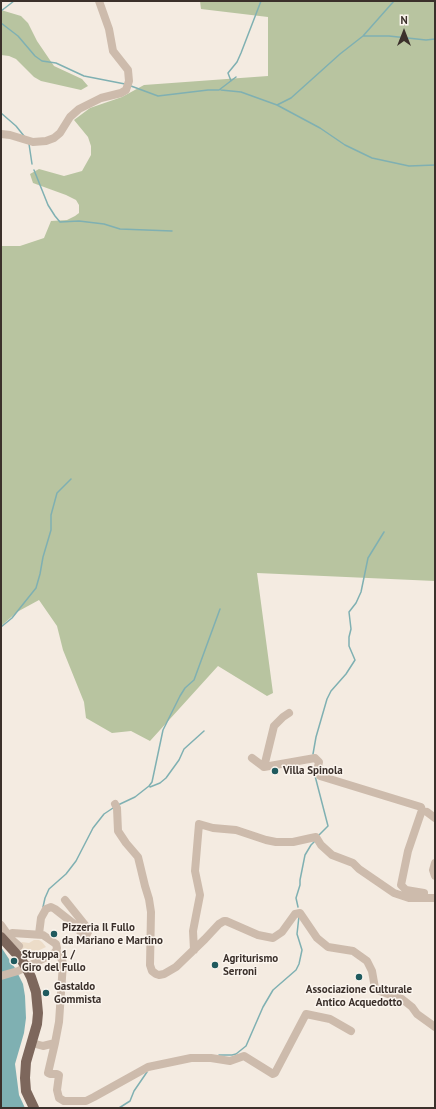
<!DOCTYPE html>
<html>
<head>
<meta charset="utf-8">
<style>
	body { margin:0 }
	#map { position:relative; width:436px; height:1109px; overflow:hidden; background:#f4ebe1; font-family:"PT Sans",sans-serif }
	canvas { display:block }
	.frame { position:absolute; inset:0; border:2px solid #3b302b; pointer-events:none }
	.north { position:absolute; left:384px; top:12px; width:40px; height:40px; -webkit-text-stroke:3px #fbf5ee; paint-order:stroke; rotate:0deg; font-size:11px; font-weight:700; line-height:16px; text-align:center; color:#3b302b }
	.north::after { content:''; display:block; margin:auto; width:14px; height:18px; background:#3b302b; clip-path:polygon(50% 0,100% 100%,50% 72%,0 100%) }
</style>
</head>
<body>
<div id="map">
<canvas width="436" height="1109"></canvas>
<div class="frame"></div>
<div class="north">N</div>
</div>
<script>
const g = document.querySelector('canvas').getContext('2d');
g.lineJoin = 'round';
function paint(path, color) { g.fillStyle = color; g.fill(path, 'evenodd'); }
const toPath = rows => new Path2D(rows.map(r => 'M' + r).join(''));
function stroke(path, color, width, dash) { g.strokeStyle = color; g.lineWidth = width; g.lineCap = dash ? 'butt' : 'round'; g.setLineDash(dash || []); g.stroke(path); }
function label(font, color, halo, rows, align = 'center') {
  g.font = font + ' "PT Sans",sans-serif'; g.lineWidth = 3; g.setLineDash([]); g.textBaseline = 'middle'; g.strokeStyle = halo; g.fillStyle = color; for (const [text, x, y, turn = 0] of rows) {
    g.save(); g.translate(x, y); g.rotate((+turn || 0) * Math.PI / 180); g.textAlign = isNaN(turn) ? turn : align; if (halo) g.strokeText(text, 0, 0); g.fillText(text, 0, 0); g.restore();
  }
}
paint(toPath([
	[200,1,435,1,435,581,257,573,273,693,267,696,218,666,150,741,131,731,112,733,86,718,84,702,63,650,57,626,39,600,17,612,1,626,1,246,20,246,44,238,51,221,67,220,75,216,79,213,79,205,76,200,66,195,33,183,30,174,39,169,64,176,82,171,91,155,91,146,88,137,74,120,90,108,122,97,144,85,268,76,268,17,201,9],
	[1,10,21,16,28,23,37,41,54,66,82,79,88,86,81,90,41,81,34,77,16,59,9,56,1,55]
]), '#b8c4a0');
paint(toPath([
	[34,940,39,940,42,942,46,947,29,955,27,958,19,947,22,942,29,943]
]), '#ecdcc8');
paint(toPath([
	[1,947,15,968,23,984,25,996,26,1018,24,1033,15,1064,19,1095,25,1108,1,1108]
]), '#7fb0b2');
stroke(toPath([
	[1,11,14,1],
	[1,23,18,36,35,56,42,61,56,63,84,76,125,84],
	[363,36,389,36,426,40,435,39],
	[231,81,228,73,237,62,241,53,261,1],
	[131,86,158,96,208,90,219,90,236,77],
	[221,90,241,92,277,105,320,128,345,145,372,158,409,166,435,165],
	[277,105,291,98,340,54,363,36,394,1],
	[1,113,16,126,24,136],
	[29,144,32,164],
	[34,170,48,205,55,216,60,222,79,221,104,224,120,229,172,231],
	[1,627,12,618,36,588,40,574,43,557,51,530,51,515,57,493,71,479],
	[313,754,316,737,327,699,331,691,346,674,355,660,349,646,349,637,351,629,349,612,356,603,361,592,368,558,384,532],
	[314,772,328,826,318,836],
	[150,787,160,783,166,778,179,760,184,749,204,731],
	[118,805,135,797,149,786,152,782,163,730,180,696,185,688,194,680,220,609],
	[43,907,45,898,49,889,66,874,76,861,93,828,104,814,113,808],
	[298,907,296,898,300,885,300,880,305,855,311,845,315,841],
	[219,1055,232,1055,236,1054,246,1046,263,1007,273,990,296,970,299,964,302,950,297,934,299,916],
	[119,1108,130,1101,134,1091,147,1072]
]), '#7fb0b2', 1.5);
stroke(toPath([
	[1,134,10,135,33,142,46,141,54,138,60,133,70,117,79,109,101,98,121,93,126,90,129,81,128,70,113,51,109,29,99,1],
	[252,758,264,767,315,758,319,762,317,771,320,776,421,807,422,810,408,851,401,885,406,890,424,893],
	[264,767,274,726,283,717,289,713],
	[115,804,117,808,118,831,126,843,138,857,145,886,149,899,151,912,150,965,152,971,156,974,159,975,164,974,176,967,205,939,219,924,224,921,226,921,258,935,273,938,282,932,295,914,300,913,317,938,328,947,353,951,367,961,372,971,375,988,377,990,402,999,412,1007,417,1014,435,1027],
	[427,812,435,818],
	[435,863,433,870,435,876],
	[1,925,11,939,19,946],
	[39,934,41,918,46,909,51,907,55,909,74,924,83,935,87,934,88,932,85,925,65,900],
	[194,950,193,931,200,895,195,871,199,824,213,828,236,830,266,840,276,842,293,842,311,838,316,837,321,845,332,855,353,863,359,869,394,893,409,898,435,898],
	[1,976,18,971,53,954,56,951,57,948,56,944,43,935,12,933,2,938],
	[32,1043,43,1046,55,1043,59,1022,63,963,61,958,56,951],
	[55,1043,48,1073,50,1074,57,1074,59,1075,57,1090,59,1098,64,1101,86,1101,94,1097,148,1067,191,1058,211,1058,230,1061,244,1056,273,1074,275,1073,306,1014,330,1019,351,1031]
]), '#cdbbac', 8);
stroke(toPath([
	[1,937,20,958,26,967,31,977,36,992,38,1013,37,1024,26,1062,25,1078,26,1091,34,1108]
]), '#7d675c', 10);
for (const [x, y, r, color] of [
	[275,771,4,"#1f5a5e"],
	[54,934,4,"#1f5a5e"],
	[14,961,4,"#1f5a5e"],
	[215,965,4,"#1f5a5e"],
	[359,977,4,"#1f5a5e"],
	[46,993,4,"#1f5a5e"]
]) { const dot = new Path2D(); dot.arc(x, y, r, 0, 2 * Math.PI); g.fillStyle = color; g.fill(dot); stroke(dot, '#fbf5ee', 1.5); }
label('bold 11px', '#3b302b', '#fbf5ee', [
	["Villa Spinola",283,771],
	["Pizzeria Il Fullo",62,928],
	["da Mariano e Martino",62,941],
	["Struppa 1 /",22,955],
	["Giro del Fullo",22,968],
	["Agriturismo",223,959],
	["Serroni",223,972],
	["Gastaldo",54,987],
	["Gommista",54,1000],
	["Associazione Culturale",359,990,"center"],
	["Antico Acquedotto",359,1003,"center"]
], 'left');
</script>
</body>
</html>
